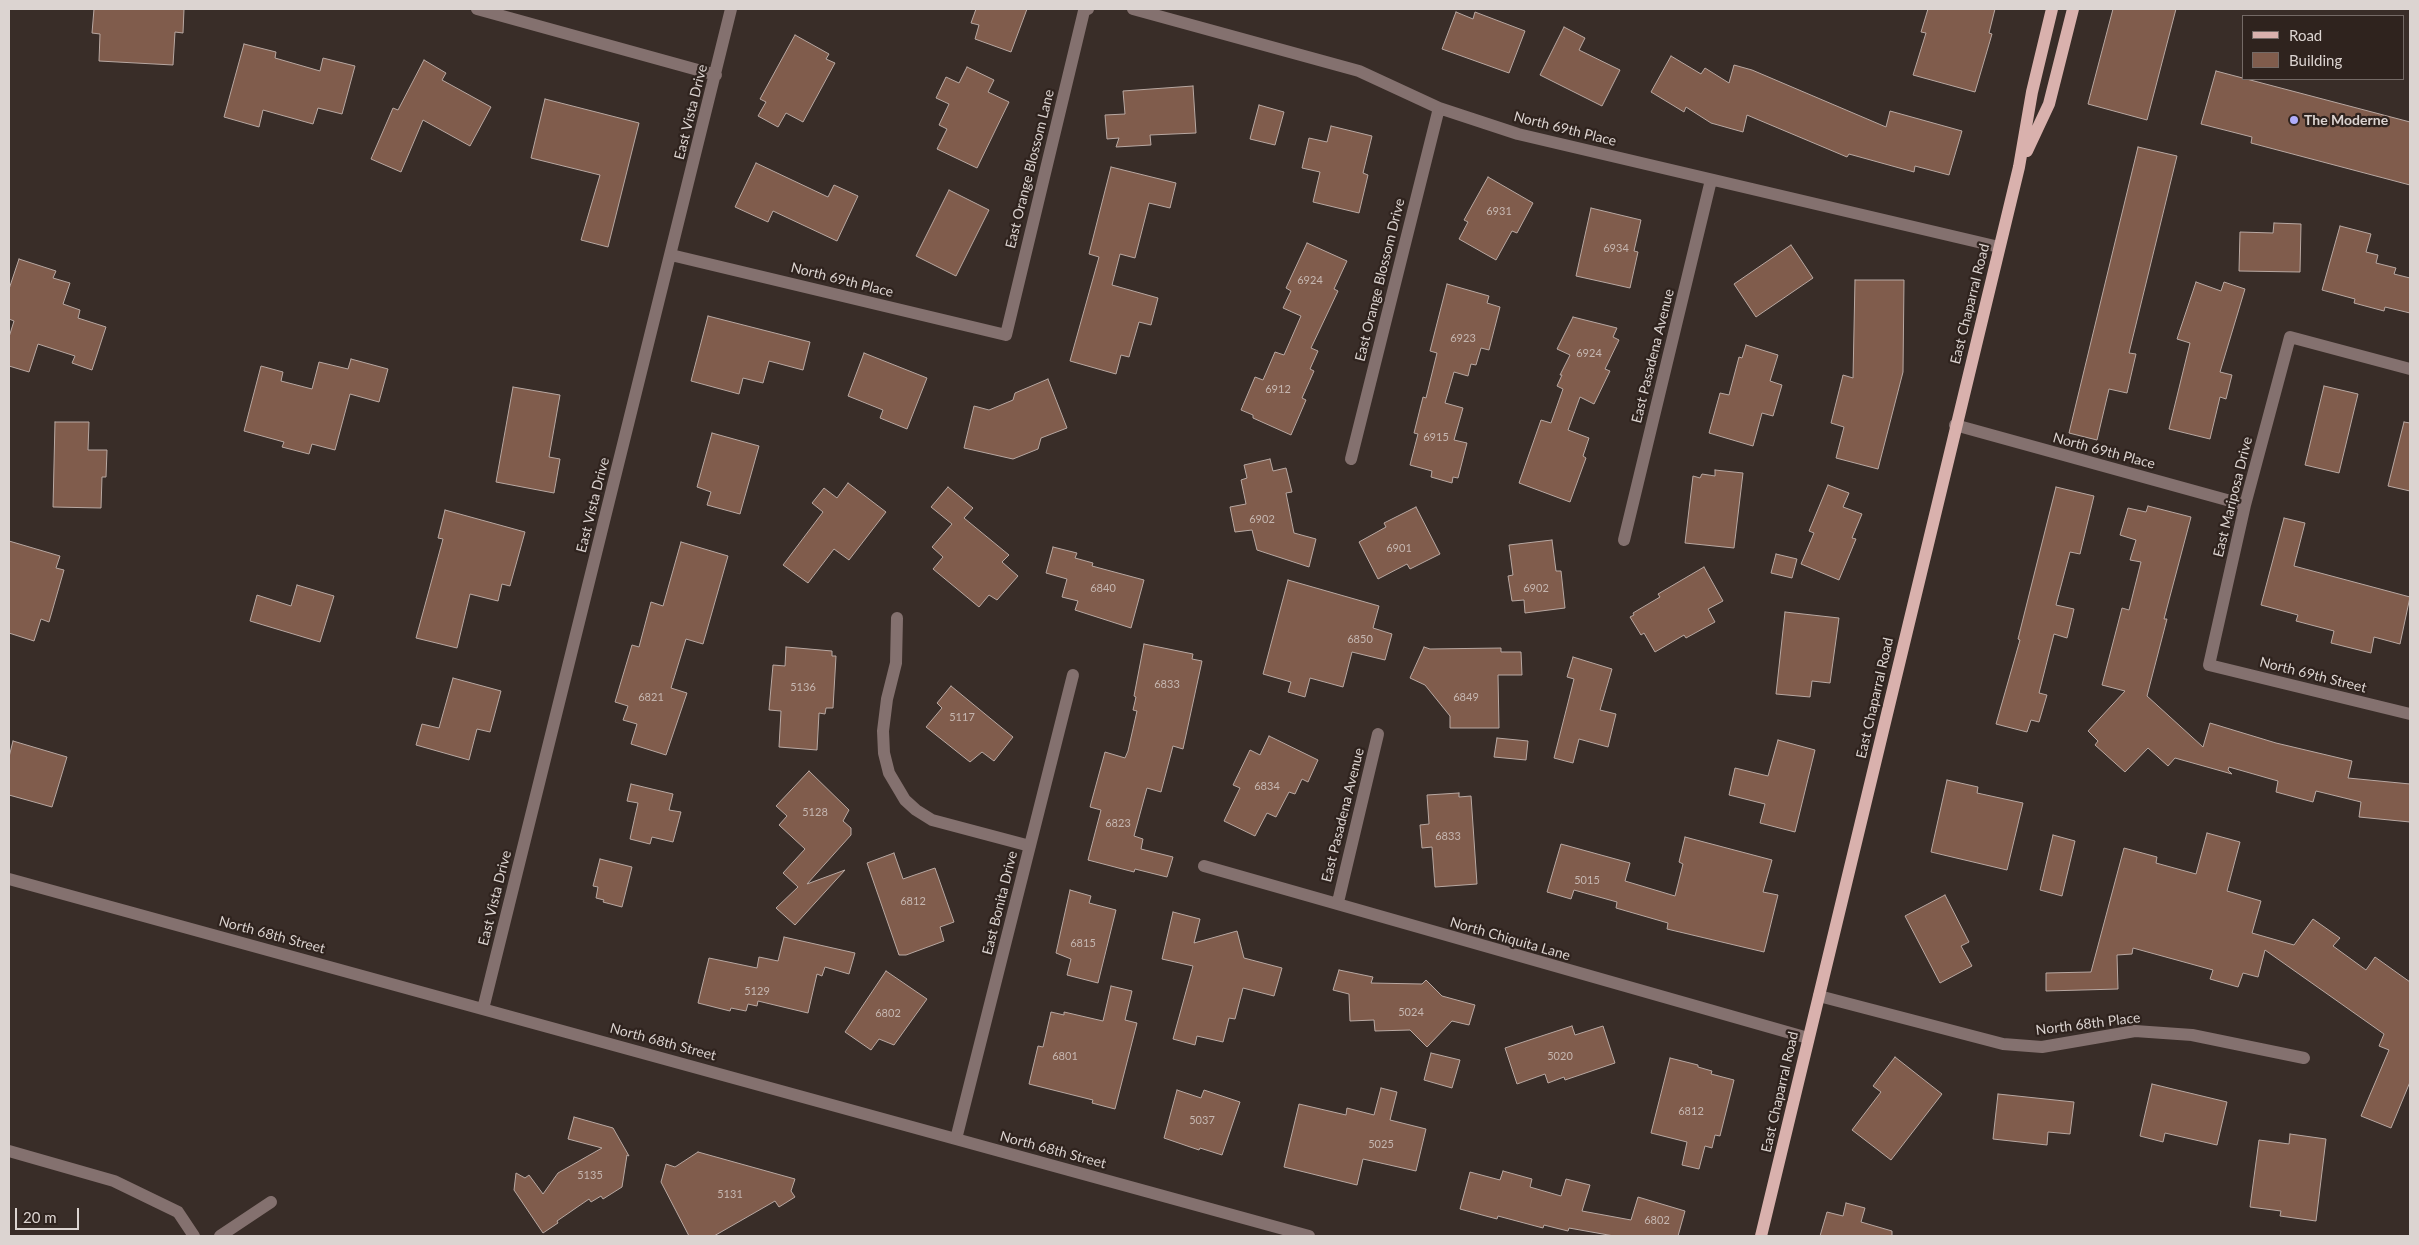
<!DOCTYPE html>
<html>
<head>
<meta charset="utf-8">
<style>
	body { margin:0 }
	#map { position:relative; width:2419px; height:1245px; overflow:hidden; background:#392d28; font-family:Lato,sans-serif }
	canvas { display:block }
	.frame { position:absolute; inset:0; border:10px solid #dcd4d1; pointer-events:none }
	.legend { position:absolute; left:2242px; top:15px; width:162px; height:65px; box-sizing:border-box; background:#2f231e; border:1px solid #746a66; margin:0; padding:6px 9px; list-style:none; font-size:15px; color:#dcd4d1 }
	.legend li { display:flex; align-items:center; gap:10px; height:25px }
	.legend b { width:25px; border:1px solid #746a66 }
	.scale { position:absolute; left:15px; top:1208px; width:64px; height:22px; box-sizing:border-box; border:2px solid #dcd4d1; border-top:0; padding-left:6px; font-size:15px; line-height:18px; white-space:nowrap; color:#dcd4d1; -webkit-text-stroke:4px #2f231e; paint-order:stroke }
</style>
</head>
<body>
<div id="map">
<canvas width="2419" height="1245"></canvas>
<div class="frame"></div>
<ul class="legend">
<li><b style="height:6px;background:#d9b1ad"></b>Road</li>
<li><b style="height:14px;background:#805c4c"></b>Building</li>
</ul>
<div class="scale">20 m</div>
</div>
<script>
const g = document.querySelector('canvas').getContext('2d');
g.lineJoin = 'round';
function paint(path, color) { g.fillStyle = color; g.fill(path, 'evenodd'); }
const toPath = rows => new Path2D(rows.map(r => 'M' + r).join(''));
function stroke(path, color, width, dash) { g.strokeStyle = color; g.lineWidth = width; g.lineCap = dash ? 'butt' : 'round'; g.setLineDash(dash || []); g.stroke(path); }
function label(font, color, halo, rows, align = 'center') {
  g.font = font + ' Lato,sans-serif'; g.lineWidth = 4.5; g.setLineDash([]); g.textBaseline = 'middle'; g.strokeStyle = halo; g.fillStyle = color; for (const [text, x, y, turn = 0] of rows) {
    g.save(); g.translate(x, y); g.rotate((+turn || 0) * Math.PI / 180); g.textAlign = isNaN(turn) ? turn : align; if (halo) g.strokeText(text, 0, 0); g.fillText(text, 0, 0); g.restore();
  }
}
const building = toPath([
	[94,9,184,9,183,33,175,32,173,65,99,61,100,34,92,33,94,9],
	[976,9,1027,9,1011,52,975,39,979,25,971,23,976,9],
	[1928,9,1995,9,1989,33,1992,34,1975,92,1913,75,1926,33,1921,32,1928,9],
	[2113,9,2176,9,2147,120,2088,104,2113,9],
	[1456,12,1473,19,1475,12,1525,31,1509,73,1442,49,1456,12],
	[1564,27,1585,38,1579,50,1620,70,1602,106,1540,75,1564,27],
	[795,35,829,54,826,59,835,63,803,122,786,113,778,127,758,116,766,102,760,99,795,35],
	[244,44,276,52,275,58,320,71,323,58,355,66,342,114,318,108,313,124,263,110,259,127,224,117,244,44],
	[1671,56,1701,74,1705,68,1729,83,1734,65,1752,70,1886,127,1890,111,1962,131,1949,175,1915,166,1914,172,1849,154,1847,157,1747,115,1743,132,1711,123,1686,107,1684,112,1651,92,1671,56],
	[424,60,446,73,442,80,491,107,470,146,423,120,401,172,371,159,393,108,398,110,424,60],
	[967,67,994,80,988,92,1009,102,977,168,937,149,947,129,939,125,949,104,936,98,946,77,959,83,967,67],
	[2216,71,2410,122,2410,185,2251,143,2252,137,2201,124,2216,71],
	[1193,86,1196,133,1150,135,1151,145,1116,147,1119,138,1107,139,1105,115,1125,114,1123,91,1193,86],
	[545,99,639,123,608,247,581,240,600,175,531,158,545,99],
	[1259,105,1284,112,1275,145,1250,139,1259,105],
	[1331,126,1372,136,1363,173,1368,175,1359,213,1313,202,1320,172,1302,168,1309,138,1327,142,1331,126],
	[2138,147,2177,156,2129,353,2136,354,2127,393,2109,389,2097,440,2069,433,2138,147],
	[756,163,828,197,834,185,858,196,837,241,773,211,768,222,735,207,756,163],
	[1111,167,1176,183,1170,208,1149,203,1135,258,1120,254,1112,285,1158,298,1151,325,1139,322,1129,357,1121,355,1116,374,1070,361,1099,257,1089,254,1111,167],
	[1488,177,1533,203,1517,233,1512,231,1496,260,1459,239,1468,222,1464,220,1488,177],
	[949,190,989,210,956,276,916,256,949,190],
	[1591,208,1641,220,1634,251,1638,252,1630,288,1576,276,1591,208],
	[2274,223,2301,224,2300,272,2239,271,2240,232,2273,233,2274,223],
	[2340,226,2371,234,2366,252,2378,255,2376,263,2396,268,2394,274,2410,278,2410,313,2385,307,2384,311,2354,303,2355,299,2322,290,2340,226],
	[1307,243,1347,261,1334,289,1338,291,1311,348,1318,351,1310,369,1314,371,1302,398,1306,400,1291,435,1253,418,1253,415,1241,410,1255,377,1263,380,1275,352,1284,355,1301,316,1283,308,1291,291,1286,288,1307,243],
	[1791,245,1813,278,1756,317,1734,284,1791,245],
	[19,259,56,271,53,278,70,283,63,304,80,310,78,318,106,327,92,370,72,363,75,356,38,344,29,372,9,366,9,337,14,321,9,319,9,289,19,259],
	[1855,280,1904,280,1903,372,1878,469,1836,458,1844,427,1831,423,1843,375,1853,378,1855,280],
	[2196,282,2221,291,2224,282,2245,289,2220,372,2232,375,2226,399,2220,397,2210,439,2169,429,2190,343,2177,339,2196,282],
	[1447,284,1489,296,1487,303,1500,307,1489,350,1481,348,1476,365,1471,364,1468,376,1454,372,1445,403,1463,408,1454,440,1467,443,1458,478,1453,477,1452,483,1431,477,1432,471,1410,465,1418,434,1414,433,1423,397,1426,398,1437,353,1430,351,1447,284],
	[708,316,810,342,803,370,769,361,763,383,743,378,739,394,691,381,708,316],
	[1573,317,1617,328,1613,337,1619,340,1605,369,1610,371,1594,404,1580,397,1568,430,1589,438,1583,456,1586,458,1570,502,1519,483,1541,420,1551,423,1563,389,1557,386,1562,375,1560,375,1570,355,1557,349,1573,317],
	[1746,345,1778,355,1770,381,1782,385,1773,416,1762,413,1753,446,1709,433,1720,393,1729,395,1739,357,1742,358,1746,345],
	[864,353,927,378,907,429,880,418,883,410,848,396,864,353],
	[351,359,388,369,379,402,350,394,335,450,312,444,309,454,282,447,284,442,244,431,261,366,283,372,281,381,312,389,319,362,348,369,351,359],
	[1048,379,1067,428,1041,438,1038,449,1013,459,964,448,974,406,989,410,1013,400,1015,393,1048,379],
	[2324,386,2358,394,2339,473,2305,465,2324,386],
	[513,387,560,395,549,457,560,459,554,493,496,482,513,387],
	[55,422,89,422,88,450,107,450,106,477,102,477,101,508,53,507,55,422],
	[2404,422,2410,423,2410,491,2388,486,2404,422],
	[712,433,759,446,740,514,707,505,711,492,697,487,712,433],
	[1270,459,1273,471,1286,468,1292,492,1286,493,1294,533,1316,539,1309,567,1257,550,1252,530,1235,532,1230,507,1246,504,1241,480,1247,478,1244,465,1270,459],
	[1715,470,1743,473,1734,548,1685,543,1693,476,1700,478,1702,474,1715,476,1715,470],
	[848,483,886,512,849,560,834,549,808,583,783,565,823,512,812,503,824,488,837,498,848,483],
	[1828,485,1849,493,1843,507,1862,514,1852,538,1856,539,1839,580,1801,564,1814,533,1809,531,1828,485],
	[948,487,973,508,964,518,1009,555,1002,562,1018,576,997,600,989,595,979,607,933,569,943,557,932,547,952,524,931,507,948,487],
	[2056,487,2094,496,2080,554,2070,552,2056,605,2074,609,2067,638,2054,634,2039,693,2047,695,2039,722,2031,720,2027,732,1996,724,2020,640,2018,639,2056,487],
	[2148,506,2191,517,2164,619,2167,619,2147,696,2203,747,2210,723,2276,743,2352,761,2348,778,2410,784,2410,822,2359,817,2361,802,2316,791,2313,802,2276,792,2278,781,2229,767,2228,770,2232,774,2175,758,2168,766,2148,748,2125,772,2095,745,2098,741,2088,731,2125,691,2102,685,2122,608,2129,610,2141,562,2130,560,2136,540,2120,535,2128,508,2146,512,2148,506],
	[1416,507,1440,554,1410,569,1407,564,1378,579,1359,542,1386,527,1384,523,1416,507],
	[445,510,525,532,510,586,502,584,498,601,470,594,457,648,416,638,443,539,438,538,445,510],
	[2284,518,2305,523,2294,566,2410,597,2400,644,2374,637,2371,653,2331,643,2334,631,2296,621,2298,615,2261,605,2284,518],
	[1552,540,1556,571,1561,571,1565,608,1525,613,1524,600,1512,601,1508,576,1513,575,1509,545,1552,540],
	[9,541,60,556,56,568,64,570,49,622,41,619,34,641,9,633,9,541],
	[681,542,728,556,703,644,686,639,671,688,687,693,666,755,631,744,637,724,623,720,628,706,615,702,632,645,639,647,651,602,663,606,681,542],
	[1053,547,1077,553,1075,558,1093,563,1092,566,1144,580,1131,628,1075,610,1078,601,1062,597,1067,579,1046,573,1053,547],
	[1776,554,1797,559,1792,578,1771,573,1776,554],
	[1704,567,1723,601,1708,609,1715,622,1686,638,1684,635,1655,652,1644,633,1641,635,1630,617,1634,615,1633,613,1660,597,1658,594,1704,567],
	[1288,580,1379,606,1373,628,1392,634,1385,660,1352,652,1343,687,1310,678,1305,697,1288,692,1291,682,1263,674,1288,580],
	[297,585,334,596,320,642,250,621,257,595,291,606,297,585],
	[1785,612,1839,618,1830,683,1812,681,1810,697,1776,694,1785,612],
	[1144,644,1193,654,1192,659,1202,661,1183,749,1173,746,1161,792,1147,788,1134,836,1143,839,1141,849,1173,857,1167,877,1135,869,1134,872,1088,860,1101,810,1090,807,1105,752,1125,758,1128,751,1137,711,1133,710,1136,697,1134,696,1144,644],
	[786,647,832,651,832,656,836,656,833,708,826,708,825,714,819,713,817,750,779,747,781,711,769,710,773,665,785,666,786,647],
	[1424,647,1430,649,1501,648,1501,652,1521,652,1522,675,1498,675,1499,728,1450,728,1450,716,1425,685,1410,678,1424,647],
	[1573,657,1612,669,1600,710,1616,714,1608,747,1579,739,1573,763,1554,758,1574,679,1567,677,1573,657],
	[453,678,501,691,490,732,477,729,469,760,416,745,422,724,439,728,453,678],
	[951,686,1013,737,994,761,982,752,970,762,926,727,942,708,937,703,951,686],
	[1269,736,1318,760,1308,782,1302,779,1295,794,1289,792,1276,817,1267,813,1255,836,1224,821,1240,788,1233,785,1250,750,1260,755,1269,736],
	[1497,738,1528,741,1526,760,1494,757,1497,738],
	[1778,740,1815,750,1795,832,1760,823,1765,804,1729,795,1735,768,1768,776,1778,740],
	[13,741,67,757,52,807,9,795,9,757,13,741],
	[809,771,849,810,843,821,851,828,851,835,807,884,845,870,795,925,776,908,798,887,783,873,805,849,779,825,787,816,776,806,809,771],
	[1947,780,1978,787,1977,793,2023,803,2007,870,1931,852,1947,780],
	[631,784,673,794,669,810,681,812,673,842,652,837,650,844,630,839,638,803,627,801,631,784],
	[1459,793,1459,797,1471,796,1477,884,1435,887,1432,847,1422,848,1420,825,1429,824,1427,795,1459,793],
	[2207,833,2240,842,2227,891,2261,901,2252,933,2294,945,2313,919,2340,938,2333,946,2366,970,2375,957,2410,982,2410,1082,2391,1128,2361,1116,2389,1050,2379,1046,2384,1034,2265,950,2258,977,2243,973,2238,987,2210,979,2213,970,2133,948,2132,954,2117,955,2118,989,2046,991,2046,973,2091,972,2124,848,2157,857,2156,863,2196,874,2207,833],
	[2053,835,2075,841,2062,896,2040,890,2053,835],
	[1685,837,1772,860,1763,892,1778,895,1764,952,1667,929,1668,923,1616,908,1617,902,1574,890,1571,899,1547,892,1561,844,1630,863,1625,881,1675,896,1683,864,1679,862,1685,837],
	[894,853,903,879,935,868,954,922,940,927,944,941,906,955,899,955,867,863,894,853],
	[600,859,632,867,622,907,603,902,604,900,596,898,598,887,593,886,600,859],
	[1070,890,1091,896,1089,903,1116,910,1098,983,1067,975,1071,959,1056,953,1070,890],
	[1945,895,1969,942,1961,946,1972,966,1940,983,1905,916,1945,895],
	[1173,912,1200,919,1194,943,1237,931,1244,958,1282,968,1274,996,1243,988,1235,1019,1229,1018,1223,1042,1197,1036,1195,1045,1173,1039,1193,966,1162,959,1173,912],
	[784,937,855,953,849,974,825,967,822,976,817,974,808,1013,758,1001,757,1006,748,1004,746,1011,731,1008,730,1011,698,1003,709,958,757,968,759,957,778,961,784,937],
	[1339,970,1373,977,1371,983,1422,984,1426,980,1442,996,1475,1005,1469,1025,1452,1021,1427,1047,1410,1030,1375,1031,1374,1020,1350,1021,1349,994,1333,990,1339,970],
	[886,971,927,999,894,1045,879,1039,871,1050,845,1032,886,971],
	[1111,986,1132,991,1125,1020,1137,1023,1115,1109,1092,1103,1093,1100,1029,1084,1038,1046,1043,1047,1051,1012,1064,1015,1064,1012,1103,1021,1111,986],
	[1572,1026,1575,1035,1603,1026,1615,1063,1565,1080,1564,1077,1548,1083,1545,1074,1517,1084,1505,1048,1572,1026],
	[1431,1053,1460,1060,1452,1088,1424,1080,1431,1053],
	[1895,1057,1942,1094,1891,1160,1852,1130,1881,1092,1873,1086,1895,1057],
	[1670,1058,1698,1065,1698,1067,1712,1071,1711,1074,1734,1080,1720,1136,1715,1135,1712,1148,1705,1146,1699,1169,1682,1165,1687,1142,1651,1133,1670,1058],
	[2152,1084,2227,1102,2217,1145,2165,1133,2163,1142,2140,1136,2152,1084],
	[1381,1088,1397,1092,1390,1120,1426,1129,1416,1171,1363,1159,1357,1185,1284,1167,1299,1104,1346,1115,1347,1108,1374,1115,1381,1088],
	[1177,1090,1201,1098,1204,1090,1240,1102,1222,1155,1200,1148,1199,1150,1164,1138,1177,1090],
	[1998,1094,2074,1102,2070,1134,2048,1132,2047,1145,1993,1139,1998,1094],
	[574,1117,613,1128,629,1156,627,1155,622,1187,603,1199,601,1196,591,1202,589,1199,557,1221,558,1223,543,1233,514,1190,516,1173,525,1178,529,1175,543,1194,558,1173,602,1148,568,1139,574,1117],
	[2290,1134,2326,1139,2316,1221,2280,1216,2281,1211,2250,1207,2259,1140,2289,1144,2290,1134],
	[698,1152,795,1179,791,1191,795,1197,779,1207,775,1201,714,1236,689,1236,661,1182,666,1164,675,1167,698,1152],
	[1503,1171,1532,1179,1530,1187,1561,1196,1566,1179,1590,1185,1582,1211,1631,1220,1638,1197,1685,1211,1678,1236,1614,1236,1569,1228,1568,1231,1544,1225,1543,1228,1498,1216,1497,1219,1460,1209,1470,1172,1500,1180,1503,1171],
	[1846,1203,1865,1208,1861,1222,1892,1231,1892,1236,1820,1236,1827,1212,1843,1216,1846,1203]
]);
paint(building, '#805c4c');
stroke(building, '#b8a8a2', 1);
stroke(toPath([
	[477,9,716,75],
	[1133,9,1359,71,1439,108,1518,134,1999,247],
	[671,255,1006,335,1084,11,1088,9],
	[2410,369,2290,337,2245,505,2209,665,2410,714],
	[1955,425,2245,505],
	[1351,459,1439,108],
	[1624,540,1711,180],
	[897,618,896,663,887,699,883,731,884,753,889,773,905,800,916,810,932,820,1030,846],
	[1204,866,1808,1038],
	[9,879,1309,1236],
	[1338,902,1378,734],
	[1819,996,2003,1044,2042,1047,2135,1031,2192,1035,2304,1058],
	[483,1009,731,9],
	[956,1139,1073,675],
	[9,1151,114,1181,178,1212,194,1236],
	[220,1236,271,1202]
]), '#84716f', 12);
stroke(toPath([
	[2027,151,2049,104,2073,9],
	[1761,1236,2019,167,2032,92,2052,9]
]), '#d9b1ad', 12);
for (const [x, y, r, color] of [
	[2294,120,5,"#b0adfa"]
]) { const dot = new Path2D(); dot.arc(x, y, r, 0, 2 * Math.PI); g.fillStyle = color; g.fill(dot); stroke(dot, '#2f231e', 2); }
label('11px', '#c5b6b0', null, [
	["6931",1499,211],
	["6934",1616,248],
	["6924",1310,280],
	["6923",1463,338],
	["6924",1589,353],
	["6912",1278,389],
	["6915",1436,437],
	["6902",1262,519],
	["6901",1399,548],
	["6840",1103,588],
	["6902",1536,588],
	["6850",1360,639],
	["6833",1167,684],
	["5136",803,687],
	["6821",651,697],
	["6849",1466,697],
	["5117",962,717],
	["6834",1267,786],
	["5128",815,812],
	["6823",1118,823],
	["6833",1448,836],
	["5015",1587,880],
	["6812",913,901],
	["6815",1083,943],
	["5129",757,991],
	["5024",1411,1012],
	["6802",888,1013],
	["6801",1065,1056],
	["5020",1560,1056],
	["6812",1691,1111],
	["5037",1202,1120],
	["5025",1381,1144],
	["5135",590,1175],
	["5131",730,1194],
	["6802",1657,1220]
]);
label('14px', '#dcd4d1', '#2f231e', [
	["East Vista Drive",691,112,-76],
	["North 69th Place",1565,129,14],
	["East Orange Blossom Lane",1030,169,-76],
	["North 69th Place",842,280,14],
	["East Orange Blossom Drive",1380,280,-76],
	["East Chaparral Road",1970,304,-76],
	["East Pasadena Avenue",1653,356,-76],
	["North 69th Place",2104,451,15],
	["East Mariposa Drive",2233,497,-76],
	["East Vista Drive",593,505,-76],
	["North 69th Street",2313,675,14],
	["East Chaparral Road",1875,698,-77],
	["East Pasadena Avenue",1343,815,-76],
	["East Vista Drive",495,898,-76],
	["East Bonita Drive",1000,903,-76],
	["North 68th Street",272,935,15],
	["North Chiquita Lane",1510,939,16],
	["North 68th Place",2088,1024,-7],
	["North 68th Street",663,1042,15],
	["East Chaparral Road",1780,1092,-77],
	["North 68th Street",1053,1150,15]
]);
label('bold 14px', '#dcd4d1', '#2f231e', [
	["The Moderne",2304,120]
], 'left');
</script>
</body>
</html>
